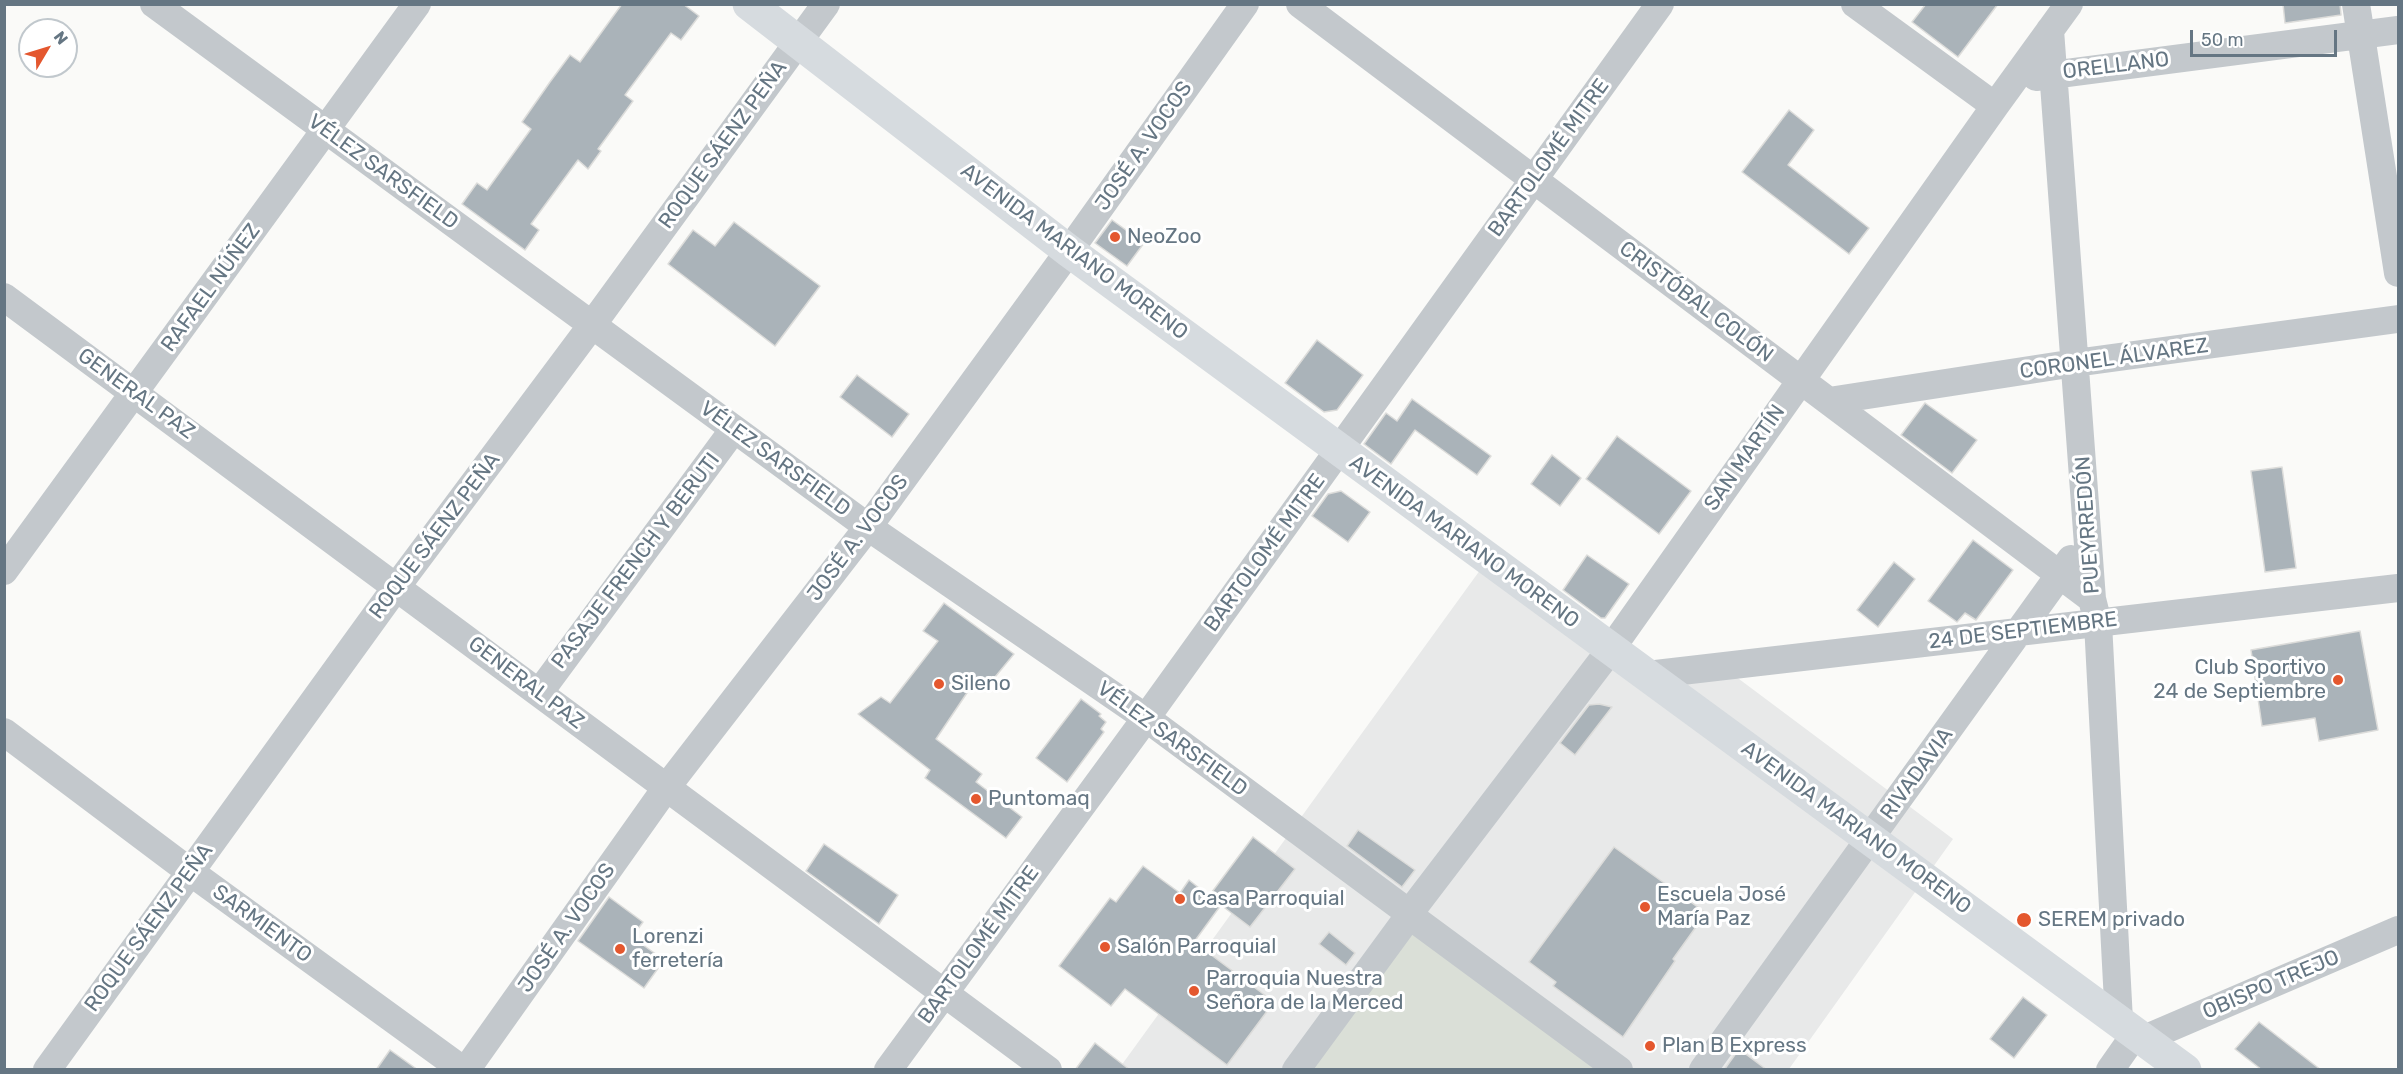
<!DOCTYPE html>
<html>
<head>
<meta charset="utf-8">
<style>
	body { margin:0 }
	#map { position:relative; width:2403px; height:1074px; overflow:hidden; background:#fafaf8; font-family:Rubik,sans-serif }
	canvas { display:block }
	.frame { position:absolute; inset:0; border:6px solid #657683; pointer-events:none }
	.north { position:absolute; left:18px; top:18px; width:60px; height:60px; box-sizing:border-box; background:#fff; border:2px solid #c1c8cd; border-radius:50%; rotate:52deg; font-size:16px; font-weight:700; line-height:24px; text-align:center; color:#657683 }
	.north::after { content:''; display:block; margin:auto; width:21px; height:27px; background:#e4572e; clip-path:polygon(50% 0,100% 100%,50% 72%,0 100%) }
	.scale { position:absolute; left:2190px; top:30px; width:147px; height:27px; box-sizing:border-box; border:3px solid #657683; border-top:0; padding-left:8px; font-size:18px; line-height:21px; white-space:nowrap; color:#657683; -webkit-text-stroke:4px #fff; paint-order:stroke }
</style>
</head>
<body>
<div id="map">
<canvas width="2403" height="1074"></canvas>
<div class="frame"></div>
<div class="north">N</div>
<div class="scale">50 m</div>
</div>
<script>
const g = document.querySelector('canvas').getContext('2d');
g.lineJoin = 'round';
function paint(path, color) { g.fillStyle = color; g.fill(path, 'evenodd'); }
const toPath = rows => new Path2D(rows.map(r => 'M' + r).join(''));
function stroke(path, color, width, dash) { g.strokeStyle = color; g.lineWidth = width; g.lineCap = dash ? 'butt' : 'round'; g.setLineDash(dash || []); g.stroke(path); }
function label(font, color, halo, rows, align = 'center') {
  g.font = font + ' Rubik,sans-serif'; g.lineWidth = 6; g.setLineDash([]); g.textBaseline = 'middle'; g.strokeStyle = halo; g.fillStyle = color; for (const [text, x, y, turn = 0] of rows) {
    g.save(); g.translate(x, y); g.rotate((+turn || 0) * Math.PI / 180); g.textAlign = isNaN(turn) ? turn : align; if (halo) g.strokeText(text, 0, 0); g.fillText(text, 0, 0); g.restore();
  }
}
paint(toPath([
	[1483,566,1610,664,1731,673,1953,839,1789,1069,1118,1070]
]), '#e8e9e9');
paint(toPath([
	[1416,930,1607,1070,1302,1070]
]), '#dadfd7');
const building = toPath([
	[622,4,683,4,699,16,681,40,671,33,625,95,633,101,598,149,601,151,588,169,578,160,531,224,539,230,525,250,462,204,477,183,487,190,531,129,522,122,550,82,570,55,580,62,622,4],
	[1926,4,1998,4,1958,57,1912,22,1926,4],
	[2283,4,2340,4,2341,15,2285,23,2283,4],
	[1789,110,1814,130,1788,165,1869,228,1849,254,1742,172,1789,110],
	[1112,220,1144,243,1127,266,1095,243,1112,220],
	[734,222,820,286,775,346,668,264,693,230,715,246,734,222],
	[1317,340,1363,375,1337,410,1324,412,1285,383,1317,340],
	[857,375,909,414,892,437,840,397,857,375],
	[1412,399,1491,456,1477,475,1415,430,1391,464,1364,444,1386,413,1397,421,1412,399],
	[1925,403,1977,440,1952,473,1901,435,1925,403],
	[1617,436,1691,491,1659,534,1586,479,1617,436],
	[1552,455,1581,478,1560,506,1531,484,1552,455],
	[2282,467,2296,568,2265,572,2251,471,2282,467],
	[1341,491,1370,512,1348,542,1312,516,1328,494,1341,491],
	[1973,540,2013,570,1976,620,1965,613,1957,622,1928,601,1973,540],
	[1587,555,1629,584,1605,618,1601,618,1563,590,1587,555],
	[1894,562,1915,579,1878,627,1857,610,1894,562],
	[944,603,1014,654,986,688,975,681,936,739,982,774,976,782,1022,817,1006,838,925,778,930,770,858,714,881,697,890,703,938,641,923,631,944,603],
	[2360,631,2378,730,2319,741,2315,718,2262,726,2251,650,2360,631],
	[1081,699,1101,714,1099,716,1106,722,1101,729,1104,732,1067,782,1036,758,1081,699],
	[1599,704,1612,707,1575,755,1560,743,1589,705,1599,704],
	[1358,830,1415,870,1402,887,1347,846,1358,830],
	[1253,837,1295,869,1250,927,1221,905,1194,942,1274,1002,1227,1065,1125,989,1111,1006,1059,966,1110,898,1116,902,1143,866,1180,893,1189,880,1209,896,1253,837],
	[824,844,898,895,879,924,806,871,824,844],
	[1614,847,1706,913,1673,959,1675,961,1623,1037,1553,986,1556,982,1529,962,1614,847],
	[609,897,643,922,632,937,664,960,644,988,578,941,609,897],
	[1329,932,1355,953,1346,965,1319,944,1329,932],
	[2023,997,2047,1015,2014,1058,1990,1039,2023,997],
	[2259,1022,2321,1070,2262,1070,2235,1049,2259,1022],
	[1095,1043,1130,1070,1075,1070,1095,1043],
	[1739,1049,1767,1070,1724,1070,1739,1049],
	[390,1050,418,1070,376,1070,390,1050]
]);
paint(building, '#aab3b9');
stroke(building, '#dcdcda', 1.5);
stroke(toPath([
	[154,4,868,527,1146,718,1401,907],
	[1300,4,2092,599],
	[1855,4,1995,106],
	[2356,4,2398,273],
	[2050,30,2092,599,2098,623,2119,1021],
	[2036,77,2398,30],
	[4,297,1048,1070],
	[1829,401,2075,363,2398,319],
	[4,571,417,4],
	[1647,675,2398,588],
	[539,693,734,429],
	[4,732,189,871,463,1070],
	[1414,907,1611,649,1995,106,2069,4],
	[1417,921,1619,1070],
	[2144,1039,2398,930],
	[47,1070,397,586,592,325,826,4],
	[466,1070,666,788,868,527,1069,251,1245,4],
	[888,1070,1146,718,1660,4],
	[1296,1070,1403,924],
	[1703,1070,2071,559],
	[2110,1070,2136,1033]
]), '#c3c8cc', 28);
stroke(toPath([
	[749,4,1069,251,2185,1070]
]), '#d6dbdf', 33);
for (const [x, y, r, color] of [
	[1115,237,6,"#e4572e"],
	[2338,680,6,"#e4572e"],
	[939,684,6,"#e4572e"],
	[976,799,6,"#e4572e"],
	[1180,899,6,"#e4572e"],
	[1645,907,6,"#e4572e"],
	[2024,920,8,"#e4572e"],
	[1105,947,6,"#e4572e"],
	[620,949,6,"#e4572e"],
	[1194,991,6,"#e4572e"],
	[1650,1046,6,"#e4572e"]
]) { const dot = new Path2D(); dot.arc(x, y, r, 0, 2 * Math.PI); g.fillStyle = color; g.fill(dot); stroke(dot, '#fff', 2); }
label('21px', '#657683', '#fff', [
	["ORELLANO",2116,66,-7],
	["ROQUE SÁENZ PEÑA",723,145,-54],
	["JOSÉ A. VOCOS",1144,146,-55],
	["BARTOLOMÉ MITRE",1549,158,-54],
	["VÉLEZ SARSFIELD",383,172,36],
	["AVENIDA MARIANO MORENO",1074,252,37],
	["RAFAEL NÚÑEZ",211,288,-54],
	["CRISTÓBAL COLÓN",1696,302,37],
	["CORONEL ÁLVAREZ",2114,359,-8],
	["GENERAL PAZ",136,394,36],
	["SAN MARTÍN",1745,458,-55],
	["VÉLEZ SARSFIELD",775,459,36],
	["PUEYRREDÓN",2088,525,-94],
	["ROQUE SÁENZ PEÑA",435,536,-53],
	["JOSÉ A. VOCOS",858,538,-53],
	["AVENIDA MARIANO MORENO",1464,542,36],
	["BARTOLOMÉ MITRE",1265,553,-54],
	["PASAJE FRENCH Y BERUTI",636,561,-53],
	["24 DE SEPTIEMBRE",2023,631,-7],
	["GENERAL PAZ",526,683,37],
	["VÉLEZ SARSFIELD",1172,739,36],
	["RIVADAVIA",1917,774,-54],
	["AVENIDA MARIANO MORENO",1856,828,36],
	["SARMIENTO",262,924,36],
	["ROQUE SÁENZ PEÑA",149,928,-54],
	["JOSÉ A. VOCOS",567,928,-55],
	["BARTOLOMÉ MITRE",979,945,-54],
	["OBISPO TREJO",2271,985,-23]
]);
label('21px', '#657683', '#fff', [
	["NeoZoo",1127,237],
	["Club Sportivo",2326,668,"right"],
	["24 de Septiembre",2326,692,"right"],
	["Sileno",951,684],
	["Puntomaq",988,799],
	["Escuela José",1657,895],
	["María Paz",1657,919],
	["Casa Parroquial",1192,899],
	["SEREM privado",2038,920],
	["Lorenzi",632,937],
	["ferretería",632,961],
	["Salón Parroquial",1117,947],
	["Parroquia Nuestra",1206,979],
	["Señora de la Merced",1206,1003],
	["Plan B Express",1662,1046]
], 'left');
</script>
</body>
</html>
